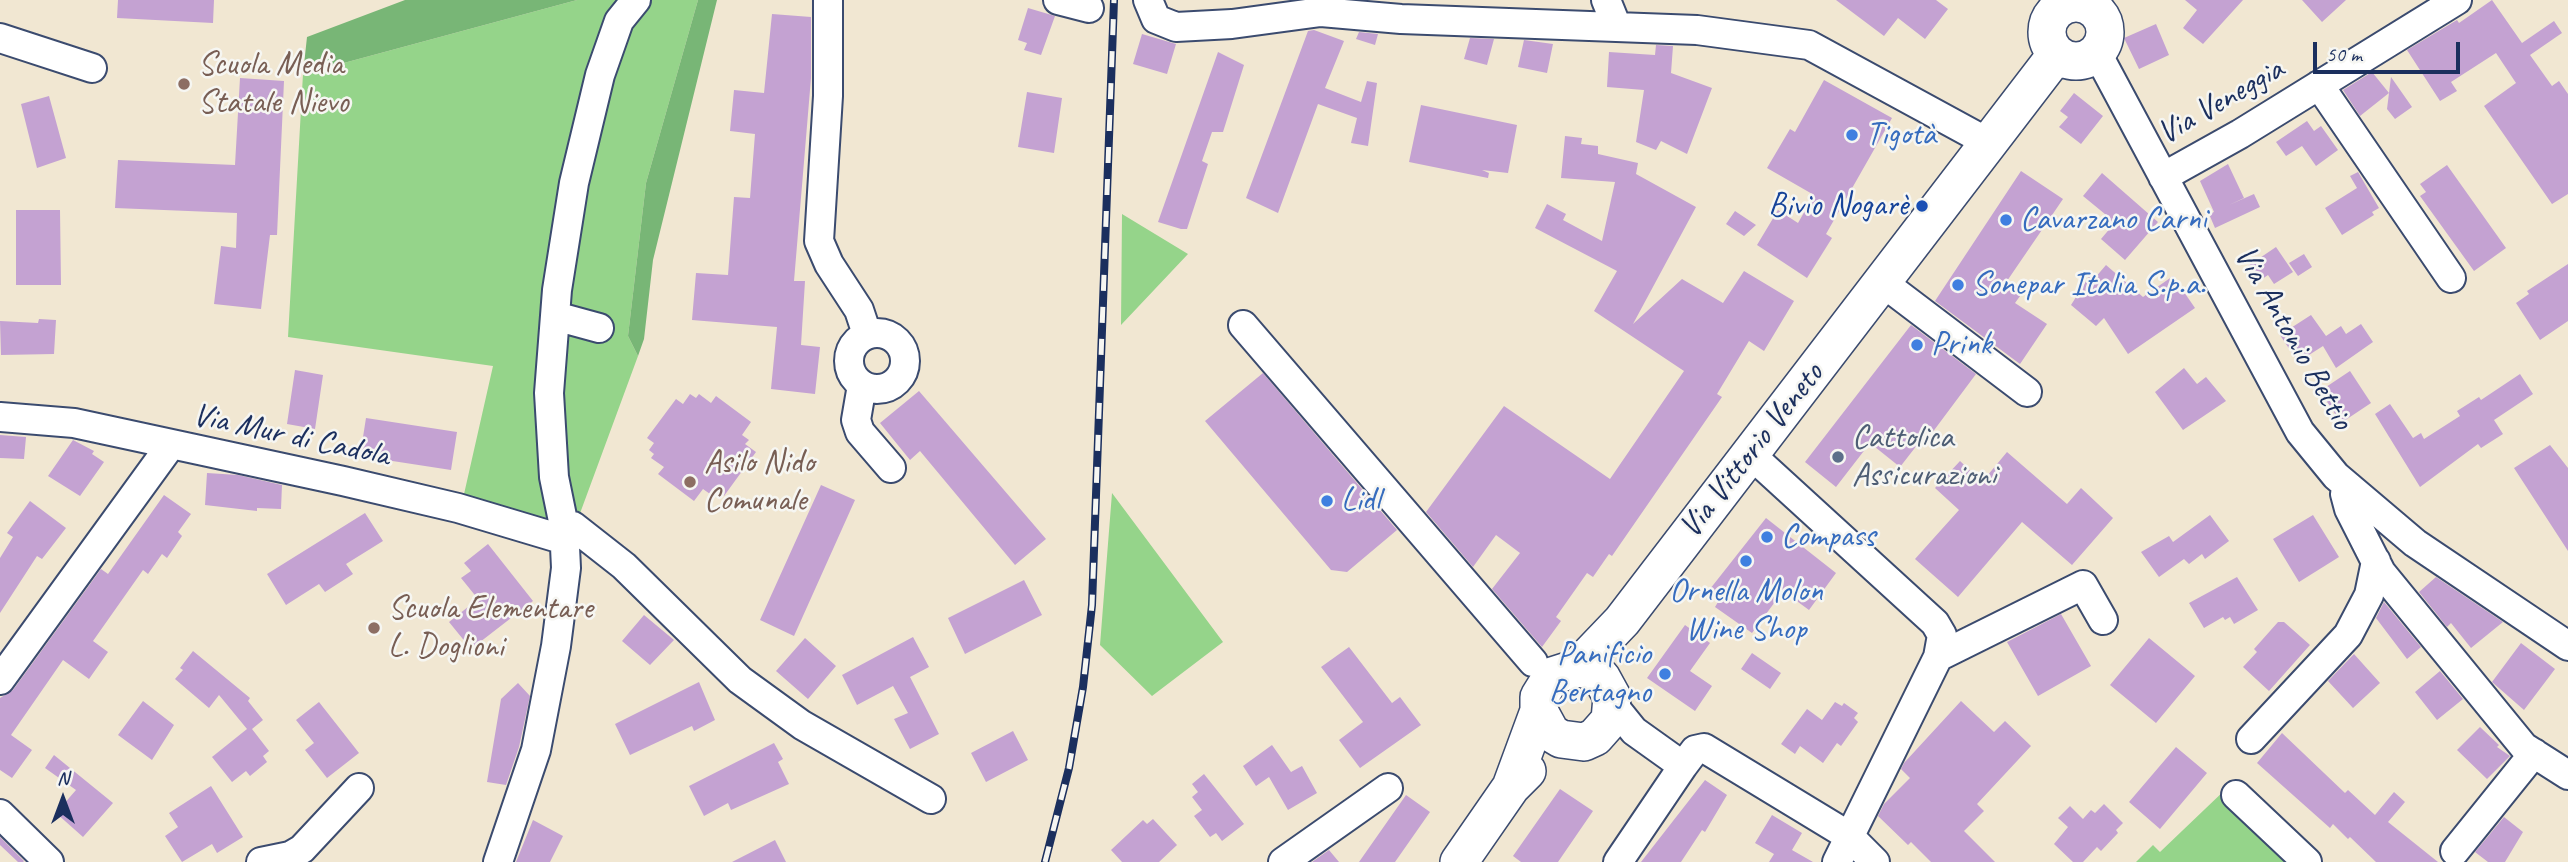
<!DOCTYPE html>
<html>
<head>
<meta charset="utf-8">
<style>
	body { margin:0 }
	#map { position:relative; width:2568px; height:862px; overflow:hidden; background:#f1e7d2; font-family:Caveat,sans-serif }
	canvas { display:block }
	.north { position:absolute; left:28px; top:764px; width:70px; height:70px; -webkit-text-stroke:5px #f6f6f2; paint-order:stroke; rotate:0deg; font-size:19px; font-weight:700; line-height:28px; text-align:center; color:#1b2f5e }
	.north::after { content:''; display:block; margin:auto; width:24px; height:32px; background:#1b2f5e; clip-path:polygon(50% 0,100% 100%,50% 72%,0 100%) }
	.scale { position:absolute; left:2313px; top:42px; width:147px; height:32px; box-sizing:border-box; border:4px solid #1b2f5e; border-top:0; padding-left:9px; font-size:21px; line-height:24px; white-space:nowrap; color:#1b2f5e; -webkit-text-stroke:5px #f6f6f2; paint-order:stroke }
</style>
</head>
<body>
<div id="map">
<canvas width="2568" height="862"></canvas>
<div class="north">N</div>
<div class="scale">50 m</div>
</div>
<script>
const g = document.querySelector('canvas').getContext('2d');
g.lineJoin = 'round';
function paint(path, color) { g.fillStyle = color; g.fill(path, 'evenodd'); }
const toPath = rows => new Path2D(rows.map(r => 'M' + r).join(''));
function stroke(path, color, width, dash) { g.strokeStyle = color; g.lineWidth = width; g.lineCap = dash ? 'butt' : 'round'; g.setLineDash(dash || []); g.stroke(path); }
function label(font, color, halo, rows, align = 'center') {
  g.font = font + ' Caveat,sans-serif'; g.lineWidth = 5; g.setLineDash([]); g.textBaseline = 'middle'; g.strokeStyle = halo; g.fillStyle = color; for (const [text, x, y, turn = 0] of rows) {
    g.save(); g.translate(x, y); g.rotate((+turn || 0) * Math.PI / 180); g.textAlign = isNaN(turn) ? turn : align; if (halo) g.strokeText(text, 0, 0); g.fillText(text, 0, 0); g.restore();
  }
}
paint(toPath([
	[577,0,698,0,646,183,628,336,638,356,572,535,462,503,493,366,288,337,303,74],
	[1122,214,1188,254,1121,325],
	[1112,493,1223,642,1152,696,1100,645],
	[2227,788,2307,862,2136,862,2153,845,2160,852]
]), '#95d48a');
paint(toPath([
	[405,0,577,0,303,74,307,37],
	[698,0,717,0,653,260,644,339,638,356,628,336,646,183]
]), '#78b676');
paint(toPath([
	[118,0,214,0,213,23,117,18],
	[1836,0,1936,0,1948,9,1925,39,1898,18,1884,36],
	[2185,0,2243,0,2203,44,2183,28,2197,10],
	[2302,0,2346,0,2322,22],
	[2492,0,2522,43,2554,21,2562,33,2530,55,2552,86,2559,81,2568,94,2568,194,2552,204,2484,106,2516,83,2496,53,2451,82,2457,91,2440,101,2407,50,2457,20,2459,23],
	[1028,8,1055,16,1041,55,1024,50,1027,43,1018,40],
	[772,14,811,17,811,78,794,281,805,281,801,345,820,347,815,394,771,389,777,327,692,320,696,273,728,275,734,197,750,198,755,134,730,131,734,90,764,93],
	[2156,24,2169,55,2139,69,2124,38],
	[1314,30,1344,41,1325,88,1361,102,1367,81,1377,83,1368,146,1351,143,1357,118,1318,104,1278,213,1246,198,1308,31],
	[1359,32,1378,34,1375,45,1356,39],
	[1142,34,1176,44,1167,74,1133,64],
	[1470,38,1494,39,1487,65,1464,59],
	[1524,40,1553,44,1547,73,1518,67],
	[1656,45,1673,46,1671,73,1712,88,1687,154,1661,141,1656,150,1636,142,1644,90,1607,87,1609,52,1655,55],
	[1218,52,1244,65,1223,132,1212,132,1202,161,1208,164,1187,229,1181,229,1158,222],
	[2372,72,2389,93,2391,77,2412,107,2395,119,2387,109,2389,93,2360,116,2343,90],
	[240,78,284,81,277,235,270,235,261,309,214,304,221,246,236,248,237,213,115,208,118,160,235,165],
	[1824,80,1892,118,1826,234,1832,238,1807,278,1757,245,1778,210,1798,223,1814,195,1767,168,1790,129,1795,132],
	[1027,92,1062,98,1054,153,1018,147],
	[2074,93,2103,116,2081,144,2059,127,2068,117,2060,111],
	[49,96,66,158,37,168,21,104],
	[1421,105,1517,125,1508,173,1482,170,1489,173,1488,178,1409,162],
	[2307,121,2314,131,2321,126,2338,150,2316,166,2302,146,2286,156,2276,142],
	[1565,136,1582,138,1581,144,1598,146,1598,154,1638,163,1636,174,1696,207,1633,324,1682,279,1723,303,1744,271,1794,301,1764,351,1749,341,1717,394,1722,397,1612,556,1609,554,1593,577,1587,573,1556,617,1561,621,1542,647,1492,589,1520,553,1496,535,1473,567,1426,512,1504,406,1610,479,1684,371,1594,311,1617,271,1535,228,1547,204,1566,214,1563,220,1602,241,1615,182,1561,178],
	[2228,164,2244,198,2229,205,2254,194,2260,207,2215,228,2209,214,2214,212,2200,181],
	[2447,165,2506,248,2474,271,2420,196,2426,192,2420,184],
	[2021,171,2063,199,2007,281,2023,292,2015,303,2047,324,2020,364,1935,301],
	[2358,172,2379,208,2372,212,2374,215,2342,235,2325,208,2357,188,2350,176],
	[2102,173,2158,222,2125,260,2101,239,2112,226,2108,223,2111,219,2083,196],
	[16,210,60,210,61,285,16,285],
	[1735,211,1756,225,1744,236,1726,224],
	[2276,247,2293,272,2274,284,2268,275,2255,284,2245,268],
	[2304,254,2312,267,2298,276,2289,263],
	[2568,264,2568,321,2540,340,2516,303,2529,294,2527,291],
	[2106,265,2143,297,2173,276,2195,308,2128,354,2104,318,2096,326,2071,305,2090,275,2094,279],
	[2311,315,2326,336,2341,326,2346,334,2361,324,2373,342,2336,368,2323,346,2298,362,2280,335],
	[39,319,56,320,54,354,1,355,0,321,38,323],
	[1911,325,1976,374,1932,433,1928,431,1900,467,1870,443,1836,487,1805,462],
	[2184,368,2197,384,2206,377,2226,401,2183,430,2155,392],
	[295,370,323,375,315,429,287,424],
	[2350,371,2371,403,2341,423,2320,391],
	[1263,373,1397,530,1347,572,1331,570,1205,421],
	[2520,374,2533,394,2494,420,2503,434,2481,448,2478,444,2420,487,2375,414,2390,404,2413,438,2421,433,2424,439,2460,416,2457,411,2479,397,2481,400],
	[919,391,1046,539,1015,565,920,451,910,460,880,423],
	[690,394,696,398,699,394,711,403,716,396,751,422,742,435,749,440,745,444,756,452,724,496,717,490,710,494,703,489,694,501,658,474,664,467,651,458,654,454,649,450,654,443,647,438,676,399,683,404],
	[366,418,457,432,451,470,360,456],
	[0,435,26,437,24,459,0,458],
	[73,440,94,451,92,454,104,462,80,496,48,476],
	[2550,445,2568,468,2568,551,2514,468],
	[2007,452,2067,504,2081,488,2113,518,2072,565,2022,522,1958,597,1915,559,1959,510,1935,488,1960,461,1982,482],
	[207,473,238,475,282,485,281,509,257,508,257,511,205,505],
	[821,485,855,500,794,636,760,620],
	[164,495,191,514,178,532,182,536,167,558,162,554,148,574,143,570,93,641,108,652,89,679,63,660,11,735,32,750,12,778,0,770,0,698,13,690,101,569,108,574],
	[30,501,66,528,42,559,37,556,0,613,0,558,13,537,7,533],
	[365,513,383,541,346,564,353,574,325,592,319,584,286,605,267,574],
	[2210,515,2229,541,2205,559,2202,554,2189,564,2184,559,2159,577,2141,552,2169,536,2173,542],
	[2313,515,2339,557,2299,582,2273,539],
	[1766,518,1836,573,1809,610,1783,591,1752,633,1715,607,1721,597,1710,589],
	[488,544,533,601,471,649,449,622,478,599,461,578,471,571,464,563],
	[2237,577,2258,610,2234,624,2230,617,2225,620,2223,617,2204,628,2189,603],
	[2436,577,2503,622,2471,648,2451,623,2447,627,2419,592],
	[1024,580,1042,615,965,654,948,618],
	[2384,602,2421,647,2407,659,2376,618],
	[2061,614,2091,666,2038,696,2007,642],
	[644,615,674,640,650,665,622,641],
	[2278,622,2284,622,2310,645,2269,691,2243,667,2257,652,2254,649],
	[1685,625,1710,643,1690,671,1712,686,1695,711,1647,678],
	[913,637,929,667,910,677,939,734,910,749,894,719,908,713,893,686,857,705,842,675],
	[805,638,836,666,808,699,776,671],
	[2149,638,2195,676,2156,723,2110,685],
	[2521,643,2555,669,2524,710,2492,682],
	[1349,647,1392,703,1400,697,1421,725,1360,768,1339,740,1363,722,1321,667],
	[193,651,250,698,248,701,263,720,252,729,269,751,263,756,267,762,250,776,246,771,232,782,212,757,247,729,219,695,209,708,175,679,183,670,180,668],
	[1752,653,1781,673,1770,689,1741,669],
	[2354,654,2380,683,2353,708,2328,681],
	[2440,671,2463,699,2437,720,2415,692],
	[699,682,715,720,694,731,692,726,630,755,615,724],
	[518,683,530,696,519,747,506,785,487,782,501,699],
	[143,701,174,725,152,760,118,735],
	[1961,701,1994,732,2005,721,2031,746,1977,804,1984,811,1964,831,1995,862,1931,862,1911,842,1908,845,1878,816,1884,804,1910,778,1901,769,1904,763],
	[319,702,359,753,327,778,305,750,314,743,296,720],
	[1835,702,1842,706,1844,703,1858,713,1854,718,1858,722,1841,746,1837,743,1823,763,1800,746,1795,754,1781,744,1807,709,1822,720],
	[2480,727,2499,745,2497,747,2510,756,2487,779,2457,750],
	[1013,731,1028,760,986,782,971,753],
	[2282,733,2345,793,2348,790,2375,815,2394,792,2405,802,2388,822,2438,862,2376,862,2350,837,2348,839,2333,824,2330,828,2257,763],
	[774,743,783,759,778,762,789,784,731,810,728,803,704,816,689,786],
	[1272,745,1291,772,1302,766,1317,793,1288,810,1269,777,1256,786,1243,766],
	[2176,747,2207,773,2160,829,2129,802],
	[54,755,113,803,83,837,56,813,76,790,45,768],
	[1204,774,1244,824,1222,841,1216,833,1210,837,1194,816,1202,810,1192,797,1198,792,1192,784],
	[1705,780,1727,795,1705,832,1702,830,1681,862,1641,862],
	[211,786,243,837,217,853,212,844,182,862,165,836,178,827,169,813],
	[1560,789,1593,811,1558,862,1521,862,1513,856],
	[1406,795,1430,812,1395,862,1359,862],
	[2104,804,2123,823,2116,830,2118,833,2101,851,2097,847,2083,862,2073,862,2054,844,2068,827,2058,818,2070,806,2083,819,2091,810,2095,813],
	[1772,815,1802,833,1792,850,1813,862,1769,862,1774,854,1755,843],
	[2504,817,2523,832,2505,862,2488,862,2475,852],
	[1153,819,1177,845,1159,862,1122,862,1111,850,1143,820,1147,824],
	[533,820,563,836,550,862,516,862],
	[0,837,24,861,23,862,18,862,0,845],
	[775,840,786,862,732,862],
	[1329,850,1339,862,1312,862]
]), '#c4a2d2');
const minor = toPath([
	[828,0,828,96,819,241,829,264,859,310,867,334],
	[1058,0,1089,8],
	[1148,0,1156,19,1176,27,1232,24,1321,12,1401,19,1697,30,1809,45,1989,143],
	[1606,0,1617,27],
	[2055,0,2057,9],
	[0,38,92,68],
	[2097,53,2300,432,2336,476,2415,543,2568,646],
	[2319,85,2451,278],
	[2163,177,2240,134,2457,0],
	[1882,282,2027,392],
	[555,316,599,328],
	[1243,325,1533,662],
	'849 361a28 28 0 1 1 56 0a28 28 0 1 1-56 0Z',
	[862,385,856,420,860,432,891,468],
	[0,417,74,423,343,481,458,508,565,540],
	[1750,454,1935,623,1942,635,1938,657,1837,862],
	[2348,487,2345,494,2349,509,2381,572,2524,747,2568,775],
	[564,526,573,526,624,566,740,680,802,725,931,799],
	[1938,657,2083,585,2103,620],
	[0,680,170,446],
	[1613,705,1634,731,1683,766,1695,750,1704,748,1849,836,1875,862],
	[2251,739,2348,635,2369,595,2376,561],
	[2236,795,2307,862],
	[0,814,49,862],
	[2455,851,2534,753],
	[261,862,290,856,302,849,359,788],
	[498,862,536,750,556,646,566,568,564,526,554,477,549,393,557,290,574,183,600,75,619,21,636,0],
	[1283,862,1388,788],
	[1618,862,1683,766]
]);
const major = toPath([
	'2047 32a29 29 0 1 1 58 0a29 29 0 1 1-58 0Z',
	[1577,668,1622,621,2056,55],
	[1511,787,1539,711,1539,697,1552,676,1577,668,1590,670,1601,677,1612,697,1610,720,1595,737,1584,742,1561,739,1551,733,1539,711],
	[1459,862,1511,787,1527,771]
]);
stroke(minor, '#3b4b6f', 32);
stroke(major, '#3b4b6f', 40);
stroke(minor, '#fff', 28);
stroke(major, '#fff', 37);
const rail = toPath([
	[1045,862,1069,768,1083,687,1092,605,1114,0]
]);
stroke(rail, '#1b2f5e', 8);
stroke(rail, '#f6f6f2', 5, [16]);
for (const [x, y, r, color] of [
	[184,84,7,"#8d6e63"],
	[1852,135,7,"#3f7fe0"],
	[1922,206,7,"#1a4fb4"],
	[2006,220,7,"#3f7fe0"],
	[1958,285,7,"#3f7fe0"],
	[1917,345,7,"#3f7fe0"],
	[1838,457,7,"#5c6f8a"],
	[690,482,7,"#8d6e63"],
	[1327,501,7,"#3f7fe0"],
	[1767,537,7,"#3f7fe0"],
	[1746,561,7,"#3f7fe0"],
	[374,628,7,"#8d6e63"],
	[1665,674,7,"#3f7fe0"]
]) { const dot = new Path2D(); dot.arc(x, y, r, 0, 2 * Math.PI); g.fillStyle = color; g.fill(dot); stroke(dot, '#f6f6f2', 2.5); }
label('33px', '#785e54', '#f6f6f2', [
	["Scuola Media",198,65],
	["Statale Nievo",198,103],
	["Asilo Nido",704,463],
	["Comunale",704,501],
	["Scuola Elementare",388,609],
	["L. Doglioni",388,647]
], 'left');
label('33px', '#1b2f5e', '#f6f6f2', [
	["Via Veneggia",2221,102,-30],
	["Via Antonio Bettio",2293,338,60],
	["Via Mur di Cadola",291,436,12],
	["Via Vittorio Veneto",1752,451,-52]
]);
label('33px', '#366cbe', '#f6f6f2', [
	["Tigotà",1866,135],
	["Cavarzano Carni",2020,220],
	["Sonepar Italia S.p.a.",1972,285],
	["Prink",1931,345],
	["Lidl",1341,501],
	["Compass",1781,537],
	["Ornella Molon",1746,592,"center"],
	["Wine Shop",1746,630,"center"],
	["Panificio",1651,655,"right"],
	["Bertagno",1651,693,"right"]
], 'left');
label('33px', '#164399', '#f6f6f2', [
	["Bivio Nogarè",1908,206]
], 'right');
label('33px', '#4e5e75', '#f6f6f2', [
	["Cattolica",1852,438],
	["Assicurazioni",1852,476]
], 'left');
</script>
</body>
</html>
